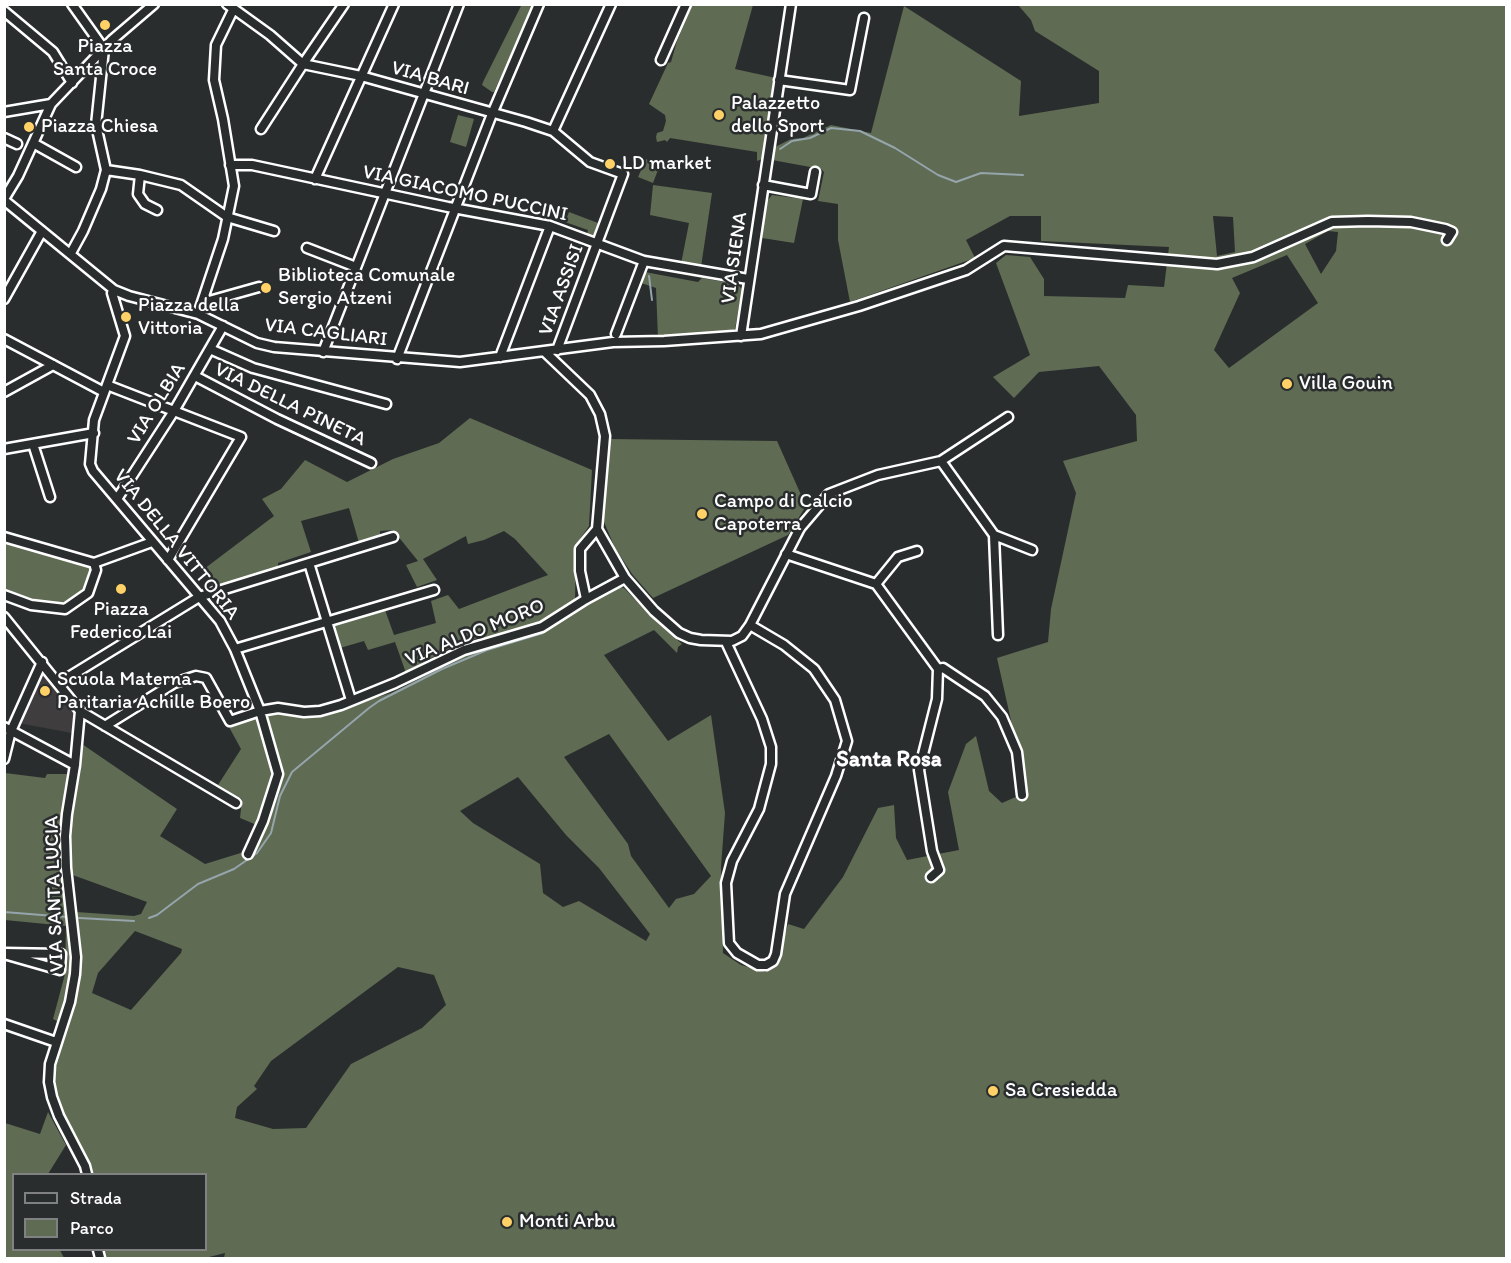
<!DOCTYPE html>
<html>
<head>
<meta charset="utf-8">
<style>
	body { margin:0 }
	#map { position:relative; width:1511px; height:1263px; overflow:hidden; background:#2a2d2e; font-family:Itim,sans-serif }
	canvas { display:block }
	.frame { position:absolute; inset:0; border:6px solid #fff; pointer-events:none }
	.legend { position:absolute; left:12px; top:1173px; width:195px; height:78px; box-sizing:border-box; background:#2a2d2e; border:2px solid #7f8182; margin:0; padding:8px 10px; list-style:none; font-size:18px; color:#fff }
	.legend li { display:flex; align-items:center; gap:12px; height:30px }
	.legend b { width:30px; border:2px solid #7f8182 }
</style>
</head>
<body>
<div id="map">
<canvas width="1511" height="1263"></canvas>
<div class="frame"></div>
<ul class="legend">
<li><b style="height:8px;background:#2a2d2e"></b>Strada</li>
<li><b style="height:16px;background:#5f6b53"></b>Parco</li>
</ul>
</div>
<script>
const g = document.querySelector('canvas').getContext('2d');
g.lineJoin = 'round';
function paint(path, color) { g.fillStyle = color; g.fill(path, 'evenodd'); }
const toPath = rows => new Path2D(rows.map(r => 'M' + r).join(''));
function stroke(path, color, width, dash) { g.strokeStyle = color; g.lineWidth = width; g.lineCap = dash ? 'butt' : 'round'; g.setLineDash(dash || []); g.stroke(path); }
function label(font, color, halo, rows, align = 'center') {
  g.font = font + ' Itim,sans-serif'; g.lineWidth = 5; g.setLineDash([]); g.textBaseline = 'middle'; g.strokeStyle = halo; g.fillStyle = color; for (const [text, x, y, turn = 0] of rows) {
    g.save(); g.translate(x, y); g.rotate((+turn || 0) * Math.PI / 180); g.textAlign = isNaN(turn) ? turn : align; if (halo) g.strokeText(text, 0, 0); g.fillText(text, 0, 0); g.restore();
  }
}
paint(toPath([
	[41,672,74,710,72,733,18,723]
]), '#403d3f');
paint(toPath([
	[522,4,533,5,494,92,492,92,482,85,483,82],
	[692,5,753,5,735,69,776,78,762,159,757,161,757,152,670,138,667,142,665,140,657,142,656,137,657,133,663,131,666,121,665,115,649,104,668,63,671,62,677,41],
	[1018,5,1506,5,1506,1258,224,1258,225,1253,205,1258,105,1258,103,1250,206,1250,206,1174,91,1174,83,1151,63,1115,57,1099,54,1086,54,1063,77,991,80,956,76,912,134,916,141,914,147,902,70,874,71,813,80,774,82,744,177,809,160,836,205,864,247,851,264,828,240,818,242,799,218,785,241,749,229,727,274,711,315,716,391,693,468,654,544,630,609,589,620,587,624,588,655,620,682,644,678,647,677,653,654,630,604,655,668,741,711,715,725,813,721,867,723,953,741,965,765,972,777,965,788,924,804,929,843,877,878,808,894,805,896,838,907,860,959,850,948,792,966,744,976,736,989,791,1002,803,1027,792,997,658,1048,642,1051,609,1076,493,1063,461,1137,441,1136,415,1099,366,1039,372,1014,398,993,377,1030,355,996,263,1006,255,1030,257,1044,279,1044,296,1125,298,1128,285,1164,287,1169,247,1041,241,1041,216,1010,216,966,240,975,258,850,302,838,240,838,204,818,201,824,172,821,169,772,160,775,147,791,139,803,138,831,125,871,133,904,6,1021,81,1019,116,1099,103,1099,71,1035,31,1031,20],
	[1213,216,1233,217,1235,252,1217,256],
	[1328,231,1338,232,1336,251,1321,274,1305,244],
	[1287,255,1318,303,1229,368,1214,350,1240,293,1232,278],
	[609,734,711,876,694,894,676,899,669,908,631,856,628,844,564,757],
	[518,777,566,835,599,868,650,934,646,941,579,901,563,907,543,893,540,864,473,823,460,811],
	[135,931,182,949,181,953,131,1010,92,993,98,973],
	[398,967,434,975,446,1005,422,1028,351,1064,306,1128,273,1129,235,1118,237,1107,257,1089,254,1086,271,1061],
	[458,115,474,119,466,147,450,142],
	[646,159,656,165,658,170,653,183,638,177],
	[653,185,712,193,701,267,681,264,689,223,650,215],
	[772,195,803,199,794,243,762,238,767,201],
	[569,212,598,223,593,237,587,235,588,230,565,222],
	[645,272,698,282,702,278,737,284,742,289,735,329,725,334,658,338,656,288,641,283],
	[470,418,592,470,589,526,576,545,575,602,539,625,484,640,479,637,461,646,458,644,410,669,406,673,395,642,368,650,364,641,340,648,334,625,385,610,394,635,436,623,431,601,448,595,459,609,548,575,515,539,504,531,484,540,468,544,466,536,423,559,437,580,417,587,406,565,418,561,393,530,380,531,380,536,359,543,349,508,301,521,311,552,278,563,278,568,213,587,204,569,274,516,262,499,281,489,305,460,347,482,393,459,439,443],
	[607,439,777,441,806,506,788,535,653,598,632,574,615,548,604,522,603,504,607,465],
	[4,540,88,564,91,568,86,589,64,605,27,602,5,591],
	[5,773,45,778,47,774,70,774,61,814,59,841,63,881,72,939,72,963,70,990,59,1022,53,1019,65,974,66,926,5,920],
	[48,1112,66,1145,48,1174,14,1174,14,1250,60,1250,64,1258,5,1258,5,1123,40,1134]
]), '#5f6b53');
stroke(toPath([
	[780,149,792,141,810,138,831,128,860,131,895,148,938,175,956,182,981,173,1023,175],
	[649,276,652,300],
	[4,912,67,917],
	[79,918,134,921],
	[149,918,157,915,198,884,234,869,257,853,271,833,280,796,292,772,369,708,379,701,442,669,487,650,543,633]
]), '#95a5ab', 2);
const minor = toPath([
	[72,4,104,49],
	[227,4,270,35,303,64,361,76,526,122,553,131,590,162,623,174,557,350],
	[4,11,53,52,72,83],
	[661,60,686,4],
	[779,80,850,90,864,18],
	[4,112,51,104],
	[261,129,303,64,344,4],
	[553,131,611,4],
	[4,138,17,144],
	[33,143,76,167],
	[230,165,252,165,448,207,550,226,644,261,748,279],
	[106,170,140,175,181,185,227,217,274,231],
	[140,175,138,194,145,204,157,210],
	[315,179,394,4],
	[763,185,811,194,815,172],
	[4,199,18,176,51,104,112,40,154,4],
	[4,200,114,290,129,296,198,314,257,343,274,347,460,362,613,342,664,341,761,334,859,306,966,270,1004,246,1217,264,1253,257,1332,222,1368,221,1411,222,1445,229,1452,232,1447,240],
	[307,248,356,267],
	[71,253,83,231,101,189,106,170,96,125,104,49],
	[114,290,112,293,125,336,94,420,90,464,93,471,220,621,235,649,260,711,278,774,263,821,248,854],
	[4,299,42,231],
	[202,303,259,287],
	[198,314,223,239,234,186,223,119,214,80,216,45,233,10],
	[616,334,644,261],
	[741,336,791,4],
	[4,339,104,392],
	[210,349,253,368,386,404],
	[323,352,459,4],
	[545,352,590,395,600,414,605,436,597,529,625,578,654,611,679,633,690,638,701,640,732,641,742,636,750,625,800,528,829,494,878,475,941,461,1008,417],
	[500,357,550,226],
	[397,359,492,114,539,4],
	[195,376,277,419,371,463],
	[107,385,241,437,168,560],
	[4,392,53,365],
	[33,444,50,497],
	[4,449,94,433],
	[941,461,994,535,998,635],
	[117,499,174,411,223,326],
	[994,535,1032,550],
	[4,537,94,563,152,542],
	[786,554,876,584,938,669,937,699,919,770,932,851,939,870,931,877],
	[309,563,351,700],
	[876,584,898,557,917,551],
	[4,595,31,605,65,609,88,593,96,570,94,563],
	[586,599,580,571,580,549,597,529],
	[4,617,80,711,236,803],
	[726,642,762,719,771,747,771,764,759,809,732,861,726,883,729,943,737,953,758,965,766,965,773,961,776,954,785,894,836,776,847,741,835,700,814,669,784,645,750,625],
	[235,649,434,590],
	[938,669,943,668,985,696,1002,717,1017,752,1022,795],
	[59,683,199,597,393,537],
	[80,711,75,765,67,814,65,836,66,868,76,957,75,974,70,1002,50,1064,49,1082,52,1097,59,1116,85,1166,87,1174],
	[105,726,174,683,196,676,206,678,230,721,260,711,278,708,304,712,320,711,341,705,395,683,464,650,542,627,586,599,625,578],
	[4,727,75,765],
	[4,759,11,731,42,662],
	[4,953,61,954,60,970,4,954],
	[4,1024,56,1042],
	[98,1250,100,1258]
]);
stroke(minor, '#fff', 13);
stroke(minor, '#2a2d2e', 8);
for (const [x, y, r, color] of [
	[105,25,6,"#ffd166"],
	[719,115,6,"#ffd166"],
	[29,127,6,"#ffd166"],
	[610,164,6,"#ffd166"],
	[266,288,6,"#ffd166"],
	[126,317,6,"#ffd166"],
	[1287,384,6,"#ffd166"],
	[702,514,6,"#ffd166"],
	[121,589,6,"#ffd166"],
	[45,691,6,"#ffd166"],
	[993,1091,6,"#ffd166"],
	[507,1222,6,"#ffd166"]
]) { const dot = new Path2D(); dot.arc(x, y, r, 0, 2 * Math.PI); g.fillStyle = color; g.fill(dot); stroke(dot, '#2a2d2e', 2); }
label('20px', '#fff', '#2a2d2e', [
	["Piazza",105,47,"center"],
	["Santa Croce",105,70,"center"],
	["Palazzetto",731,104],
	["dello Sport",731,127],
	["Piazza Chiesa",41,127],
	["LD market",622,164],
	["Biblioteca Comunale",278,276],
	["Sergio Atzeni",278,299],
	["Piazza della",138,306],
	["Vittoria",138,329],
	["Villa Gouin",1299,384],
	["Campo di Calcio",714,502],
	["Capoterra",714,525],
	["Piazza",121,610,"center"],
	["Federico Lai",121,633,"center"],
	["Scuola Materna",57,680],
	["Paritaria Achille Boero",57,703],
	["Sa Cresiedda",1005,1091],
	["Monti Arbu",519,1222]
], 'left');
label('20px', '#fff', '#2a2d2e', [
	["VIA BARI",430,79,16],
	["VIA GIACOMO PUCCINI",465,194,12],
	["VIA SIENA",735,258,-82],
	["VIA ASSISI",562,290,-70],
	["VIA CAGLIARI",326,333,7],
	["VIA OLBIA",157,404,-58],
	["VIA DELLA PINETA",290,405,26],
	["VIA DELLA VITTORIA",176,545,51],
	["VIA ALDO MORO",475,633,-22],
	["VIA SANTA LUCIA",55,894,-92]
]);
label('bold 22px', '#fff', '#2a2d2e', [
	["Santa Rosa",889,760]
]);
</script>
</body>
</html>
